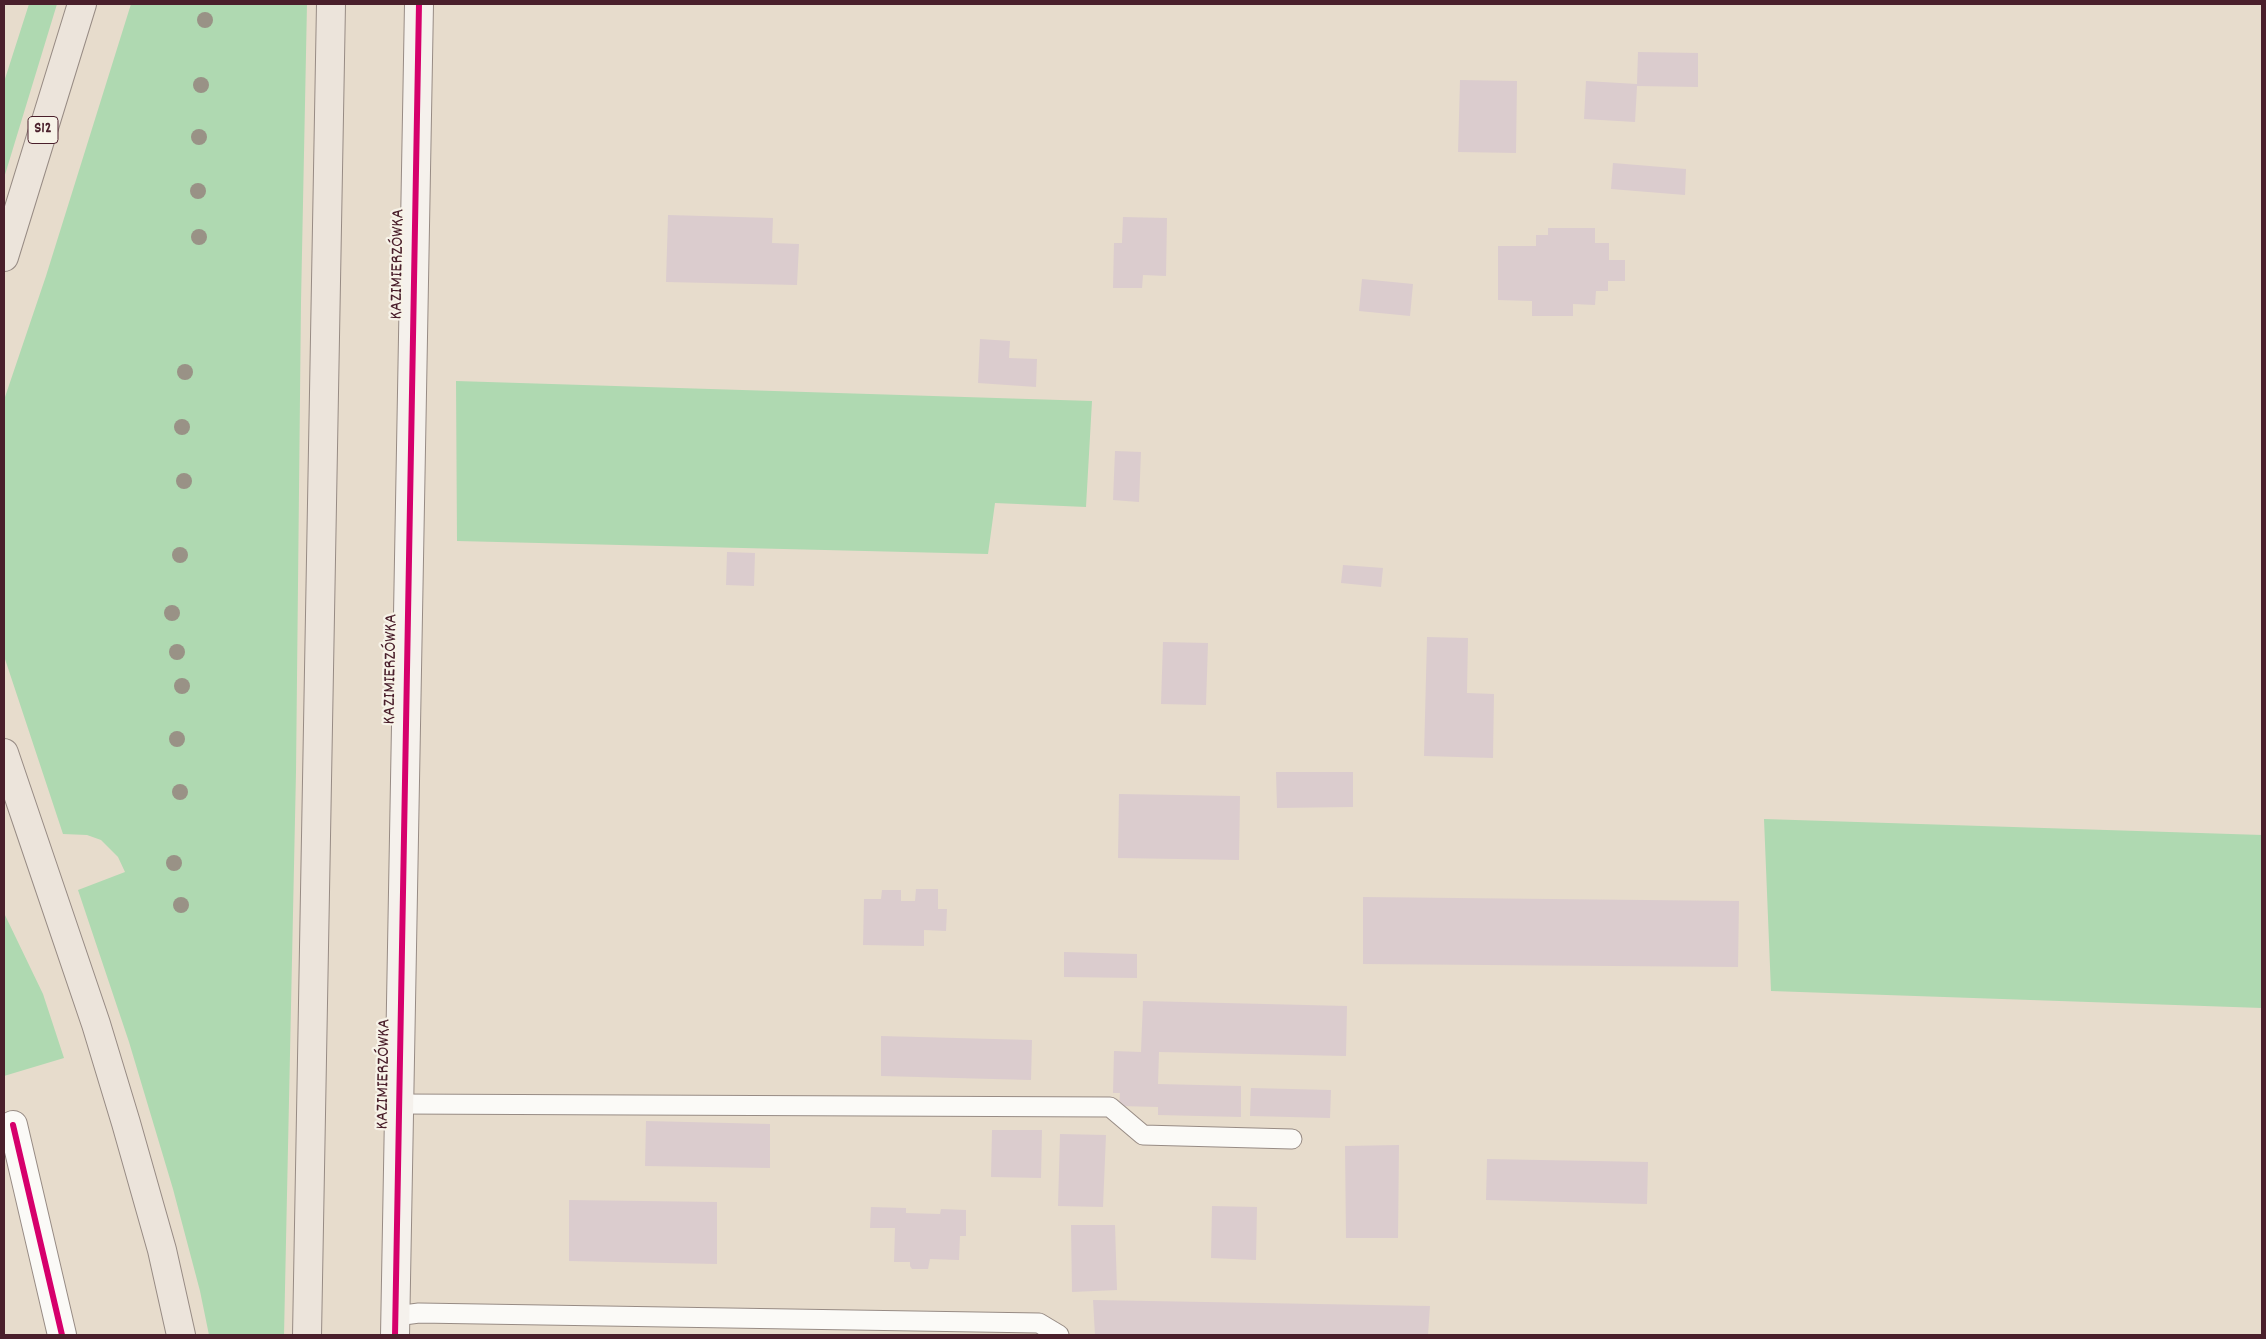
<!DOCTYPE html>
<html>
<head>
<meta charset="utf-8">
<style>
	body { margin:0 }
	#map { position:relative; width:2266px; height:1339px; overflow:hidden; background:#e7dccc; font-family:Dekko,sans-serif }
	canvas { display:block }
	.frame { position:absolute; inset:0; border:5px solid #4a1f2b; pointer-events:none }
</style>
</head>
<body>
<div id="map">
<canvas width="2266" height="1339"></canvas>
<div class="frame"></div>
</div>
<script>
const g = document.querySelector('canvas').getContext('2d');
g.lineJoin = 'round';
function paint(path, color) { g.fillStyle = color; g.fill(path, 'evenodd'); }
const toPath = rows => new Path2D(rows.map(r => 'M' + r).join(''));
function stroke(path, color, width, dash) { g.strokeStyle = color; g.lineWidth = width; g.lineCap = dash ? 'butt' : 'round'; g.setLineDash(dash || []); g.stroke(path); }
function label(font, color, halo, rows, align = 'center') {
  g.font = font + ' Dekko,sans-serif'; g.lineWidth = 4.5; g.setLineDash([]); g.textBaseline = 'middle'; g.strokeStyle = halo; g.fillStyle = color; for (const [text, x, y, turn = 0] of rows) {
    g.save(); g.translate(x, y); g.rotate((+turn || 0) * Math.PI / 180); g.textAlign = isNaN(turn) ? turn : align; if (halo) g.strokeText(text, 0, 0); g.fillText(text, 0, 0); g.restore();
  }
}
paint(toPath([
	[29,4,57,4,4,178,4,82],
	[131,4,307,4,301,302,296,772,284,1335,209,1335,200,1291,173,1189,129,1042,78,890,125,872,118,857,101,840,87,835,63,834,4,656,4,400,46,276],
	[456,381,1092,401,1086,507,995,503,988,554,457,541],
	[1764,819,2262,835,2262,1008,1771,991],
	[4,913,43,994,64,1058,4,1076]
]), '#afd9b1');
paint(toPath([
	[1638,52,1698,53,1698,87,1637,86,1635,122,1584,119,1586,81,1637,84],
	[1460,80,1517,81,1516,153,1458,152],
	[1613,163,1686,169,1685,195,1611,189],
	[668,215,773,218,772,243,799,244,797,285,666,282],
	[1123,217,1167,218,1166,276,1143,275,1142,288,1113,288,1114,243,1122,243],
	[1548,228,1595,228,1595,243,1609,243,1609,260,1625,260,1625,281,1608,281,1608,291,1596,291,1595,305,1573,304,1573,316,1532,316,1532,301,1498,300,1498,246,1536,246,1536,235,1548,235],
	[1362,279,1413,284,1410,316,1359,311],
	[980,339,1010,341,1009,358,1037,359,1036,387,978,383],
	[1115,451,1141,452,1139,502,1113,500],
	[727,552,755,553,754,586,726,585],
	[1343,565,1383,568,1381,587,1341,583],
	[1427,637,1468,638,1467,693,1494,694,1493,758,1424,756],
	[1163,642,1208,643,1206,705,1161,704],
	[1276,772,1353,772,1353,807,1277,808],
	[1119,794,1240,796,1239,860,1118,858],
	[916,889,938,889,938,909,947,909,946,931,924,930,924,946,863,945,864,899,881,899,882,890,901,890,901,901,915,901],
	[1363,897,1739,901,1738,967,1363,964],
	[1064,952,1137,954,1137,978,1064,977],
	[1143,1001,1347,1006,1346,1056,1159,1052,1158,1084,1241,1086,1241,1117,1158,1115,1158,1107,1119,1106,1120,1093,1113,1093,1114,1051,1141,1052],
	[881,1036,1032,1040,1031,1080,881,1076],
	[1251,1088,1331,1090,1330,1118,1250,1116],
	[646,1121,770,1124,770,1168,645,1166],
	[992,1130,1042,1130,1041,1178,991,1177],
	[1060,1134,1106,1135,1103,1207,1058,1206],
	[1399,1145,1398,1238,1346,1238,1345,1146],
	[1487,1159,1648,1162,1647,1204,1486,1200],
	[569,1200,717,1202,717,1264,569,1261],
	[1212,1206,1257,1207,1256,1260,1211,1258],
	[871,1207,906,1208,906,1213,940,1214,941,1209,966,1210,966,1236,960,1236,959,1260,930,1259,928,1269,912,1269,910,1266,910,1262,894,1262,895,1228,870,1228],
	[1071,1225,1115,1225,1117,1290,1072,1292],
	[1093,1300,1430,1306,1428,1335,1095,1335]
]), '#dbccce');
const lane = toPath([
	[399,1104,1110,1107,1143,1135,1292,1139],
	[396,1316,419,1313,1039,1323,1059,1335]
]);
const street = toPath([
	[13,1125,62,1335]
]);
const secondary = toPath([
	[395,1335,419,4]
]);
const highway = toPath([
	[4,257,82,4],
	[4,753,96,1024,126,1123,162,1250,181,1335],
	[307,1335,331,4]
]);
stroke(lane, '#978b84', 21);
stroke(street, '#978b84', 30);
stroke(secondary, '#978b84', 30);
stroke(highway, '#978b84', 30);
stroke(lane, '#fbfaf7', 19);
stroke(street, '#fbfaf7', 28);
stroke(secondary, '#f5f1ec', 28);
stroke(highway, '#ece4db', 28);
stroke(toPath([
	[13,1125,62,1335],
	[395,1335,419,4]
]), '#d6006c', 6);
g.fillStyle = '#999286';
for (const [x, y] of [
	[205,20],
	[201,85],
	[199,137],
	[198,191],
	[199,237],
	[185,372],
	[182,427],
	[184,481],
	[180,555],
	[172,613],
	[177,652],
	[182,686],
	[177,739],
	[180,792],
	[174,863],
	[181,905]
]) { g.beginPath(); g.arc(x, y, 8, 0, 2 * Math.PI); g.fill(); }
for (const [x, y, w] of [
	[43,130,30]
]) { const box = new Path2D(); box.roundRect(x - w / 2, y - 13.5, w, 27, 4); g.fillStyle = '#f7f3e8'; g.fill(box); stroke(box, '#4a1f2b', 1); }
label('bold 16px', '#4a1f2b', null, [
	["S12",43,130]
]);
label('18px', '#4a1f2b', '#f7f3e8', [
	["KAZIMIERZÓWKA",399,264,-89],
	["KAZIMIERZÓWKA",392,669,-89],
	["KAZIMIERZÓWKA",385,1074,-89]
]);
</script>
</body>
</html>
